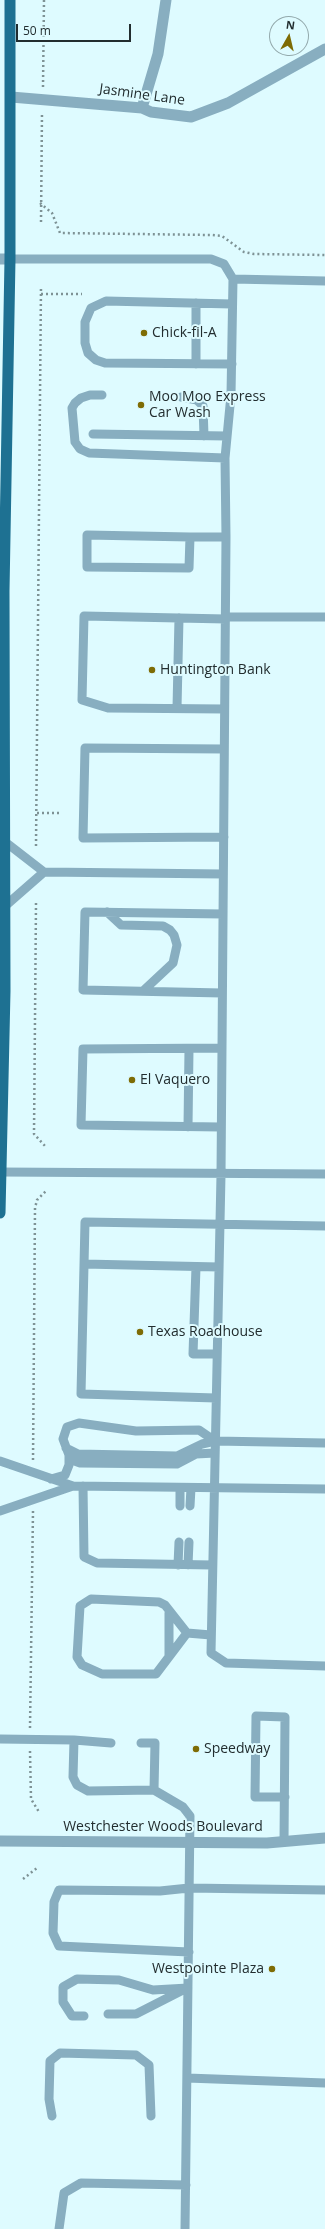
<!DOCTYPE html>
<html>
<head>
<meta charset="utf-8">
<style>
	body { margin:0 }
	#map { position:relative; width:325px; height:2229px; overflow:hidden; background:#defbff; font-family:"Open Sans",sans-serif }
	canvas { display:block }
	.north { position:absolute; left:269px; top:16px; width:40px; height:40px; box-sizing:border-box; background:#defbff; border:1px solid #93a9ac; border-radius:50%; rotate:8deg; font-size:11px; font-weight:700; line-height:16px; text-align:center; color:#222d2f }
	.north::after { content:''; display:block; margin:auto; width:14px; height:18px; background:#7e6c05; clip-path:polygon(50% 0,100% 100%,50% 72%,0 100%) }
	.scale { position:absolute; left:16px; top:24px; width:115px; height:18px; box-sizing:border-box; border:2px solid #222d2f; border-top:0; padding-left:5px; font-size:12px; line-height:14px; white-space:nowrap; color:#222d2f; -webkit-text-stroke:3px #defbff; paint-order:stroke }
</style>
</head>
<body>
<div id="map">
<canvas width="325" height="2229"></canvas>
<div class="north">N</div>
<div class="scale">50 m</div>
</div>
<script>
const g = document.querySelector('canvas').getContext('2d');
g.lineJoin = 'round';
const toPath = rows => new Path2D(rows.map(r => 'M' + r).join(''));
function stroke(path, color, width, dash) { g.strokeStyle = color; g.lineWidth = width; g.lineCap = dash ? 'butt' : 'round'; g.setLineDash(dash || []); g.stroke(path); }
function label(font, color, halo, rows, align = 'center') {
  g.font = font + ' "Open Sans",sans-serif'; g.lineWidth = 4; g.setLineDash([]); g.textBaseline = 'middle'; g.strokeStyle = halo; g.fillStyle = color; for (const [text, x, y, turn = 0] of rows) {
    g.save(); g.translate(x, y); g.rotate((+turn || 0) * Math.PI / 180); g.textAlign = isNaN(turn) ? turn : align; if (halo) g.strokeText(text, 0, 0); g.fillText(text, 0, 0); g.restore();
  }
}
stroke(toPath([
	[43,87,44,0],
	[40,203,52,213,60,233,212,235,222,236,244,252,254,254,325,255],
	[41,222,42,112],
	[41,294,82,294],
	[37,813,62,813],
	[36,846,41,286],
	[36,903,34,1134,46,1147],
	[33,1460,35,1208,37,1200,46,1191],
	[30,1728,33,1511],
	[30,1751,31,1799,39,1812],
	[23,1879,37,1868]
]), '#7e9295', 2.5, [2, 3]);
stroke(toPath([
	[10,259,211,259,224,264,233,279,231,395,225,458,226,537,221,1175,211,1653,226,1663,325,1666],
	[233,279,325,281],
	[196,303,196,364],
	[232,364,105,363,96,360,88,353,85,343,85,322,91,308,106,301,232,304],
	[102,395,90,395,81,398,75,403,72,408,75,442,80,449,89,453,225,458],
	[181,397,197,400,203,406,204,436],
	[93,434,227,436],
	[190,537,189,568,87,567,87,535,190,537,226,537],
	[225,617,325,617],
	[177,708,179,618],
	[224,709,108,708,82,700,84,616,226,619],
	[224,837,83,838,85,748,224,749],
	[4,841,44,872,223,874],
	[4,907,44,872],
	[107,912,121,925,163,926,170,930,174,935,177,945,173,963,143,991],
	[222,993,83,990,85,912,223,914],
	[188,1127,189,1049],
	[220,1127,81,1125,83,1049,221,1048],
	[0,1172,325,1174],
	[84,1264,219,1267],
	[196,1267,193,1354,217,1354],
	[216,1398,81,1394,85,1222,325,1226],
	[66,1448,78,1454,177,1456,202,1444,215,1441,325,1443],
	[69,1459,80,1463,177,1464,196,1454,215,1453],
	[0,1461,73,1486,325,1489],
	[51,1479,65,1475,69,1465,69,1455,63,1439,67,1427,79,1423,136,1431,199,1430,215,1441],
	[83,1486,84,1557,97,1563,212,1565],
	[180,1506,180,1488],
	[190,1506,191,1488],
	[0,1511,73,1486],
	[178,1565,179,1542],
	[188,1565,189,1542],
	[187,1633,156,1674,102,1674,82,1665,77,1657,80,1606,91,1599,159,1602,165,1605,187,1633,211,1635],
	[169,1656,169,1613],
	[0,1739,74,1740,111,1743],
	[74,1740,73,1777,77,1785,88,1791,154,1790,183,1807,190,1816,185,2229],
	[141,1743,155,1743,154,1790],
	[284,1842,285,1717,256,1716,255,1797,285,1797],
	[189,1952,59,1946,53,1933,54,1902,59,1890,160,1891,189,1888,325,1890],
	[108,2014,136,2014,183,1990],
	[84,2016,72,2016,63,2002,63,1987,77,1979,119,1980,153,1990,188,1988],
	[187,2078,325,2083],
	[52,2116,49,2099,50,2061,60,2053,136,2055,149,2065,151,2116],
	[59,2229,64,2193,81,2183,186,2185]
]), '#88aec0', 9);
stroke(toPath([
	[11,97,142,108,151,112,191,117,228,103,325,49],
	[142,108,158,54,166,0],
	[0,259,10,259],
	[0,1841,267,1843,325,1838]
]), '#88aec0', 11);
stroke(toPath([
	[0,1213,5,991,4,591,10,259,10,0]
]), '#1e7192', 11);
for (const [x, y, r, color] of [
	[144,333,4,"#7e6c05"],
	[141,405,4,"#7e6c05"],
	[152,670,4,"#7e6c05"],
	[132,1080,4,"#7e6c05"],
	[140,1332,4,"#7e6c05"],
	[196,1749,4,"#7e6c05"],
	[272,1969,4,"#7e6c05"]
]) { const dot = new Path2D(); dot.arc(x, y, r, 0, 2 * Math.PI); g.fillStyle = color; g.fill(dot); stroke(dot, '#defbff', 1.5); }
label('14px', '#222d2f', '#defbff', [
	["Jasmine Lane",142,95,8],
	["Westchester Woods Boulevard",163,1827]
]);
label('14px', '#222d2f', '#defbff', [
	["Chick-fil-A",152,333],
	["Moo Moo Express",149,397],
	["Car Wash",149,413],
	["Huntington Bank",160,670],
	["El Vaquero",140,1080],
	["Texas Roadhouse",148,1332],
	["Speedway",204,1749],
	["Westpointe Plaza",264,1969,"right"]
], 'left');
</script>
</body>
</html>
